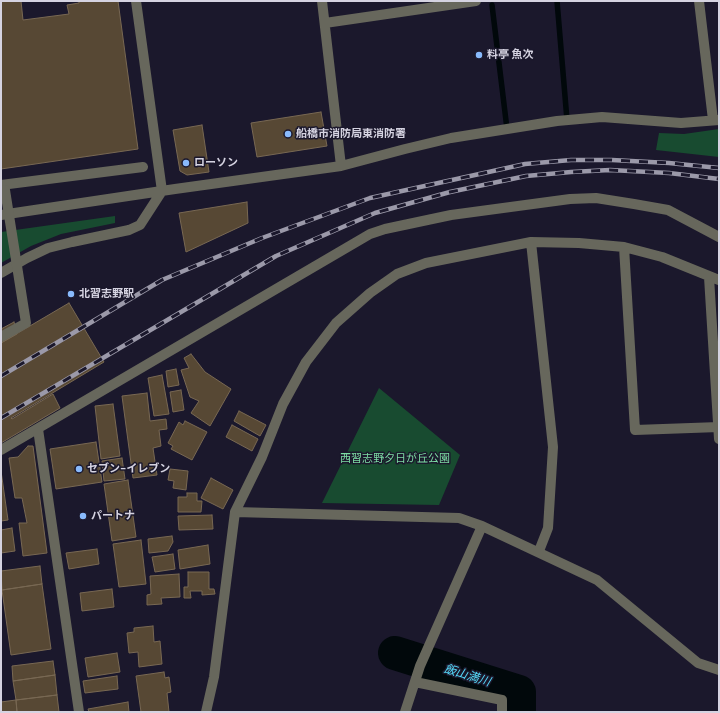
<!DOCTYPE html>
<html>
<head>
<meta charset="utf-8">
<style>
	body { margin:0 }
	#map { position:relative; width:720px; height:713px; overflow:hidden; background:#1b182c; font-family:"DM Sans",sans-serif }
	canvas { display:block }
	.frame { position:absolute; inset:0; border:2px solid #d5d3e1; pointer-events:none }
</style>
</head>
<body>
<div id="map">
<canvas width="720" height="713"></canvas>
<div class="frame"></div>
</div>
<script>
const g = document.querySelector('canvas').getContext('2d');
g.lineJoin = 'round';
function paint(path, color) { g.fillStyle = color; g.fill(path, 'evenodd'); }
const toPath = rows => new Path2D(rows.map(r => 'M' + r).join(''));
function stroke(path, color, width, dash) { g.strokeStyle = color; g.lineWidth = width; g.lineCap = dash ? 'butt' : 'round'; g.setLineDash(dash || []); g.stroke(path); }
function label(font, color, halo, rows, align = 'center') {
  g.font = font + ' "DM Sans","Noto Sans JP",sans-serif'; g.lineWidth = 3; g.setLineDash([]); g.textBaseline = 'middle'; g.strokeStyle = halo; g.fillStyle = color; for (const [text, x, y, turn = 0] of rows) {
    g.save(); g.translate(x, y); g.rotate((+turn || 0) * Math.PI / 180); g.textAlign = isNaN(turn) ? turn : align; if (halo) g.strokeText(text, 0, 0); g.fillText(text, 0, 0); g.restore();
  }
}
paint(toPath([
	[719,129,719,157,656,150,659,133,684,134],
	[115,216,115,223,61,234,31,246,1,263,1,232],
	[379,388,460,455,439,505,322,503]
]), '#184b30');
stroke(toPath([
	[557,1,567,120],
	[492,5,507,129]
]), '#01080b', 5.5);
stroke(toPath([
	[395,653,519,692,519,712]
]), '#01080b', 34);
const building = toPath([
	[1,1,21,1,23,20,69,14,67,5,79,3,79,1,118,1,138,149,1,169,1,1],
	[321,112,327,146,257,157,251,123,321,112],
	[202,125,209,172,187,175,180,171,173,130,202,125],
	[247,202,248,223,186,252,179,213,247,202],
	[69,303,104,362,11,418,12,419,53,394,60,408,1,443,1,343,69,303],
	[14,322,17,334,1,343,1,329,14,322],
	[191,354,205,372,231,389,210,426,191,413,199,401,190,397,181,370,189,368,184,358,191,354],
	[176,369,179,385,168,387,166,371,176,369],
	[162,375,169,414,154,416,148,378,162,375],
	[181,390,184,410,173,412,170,392,181,390],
	[147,393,150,421,166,419,167,429,159,430,161,446,153,448,157,475,133,478,122,396,147,393],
	[113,404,120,456,101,459,95,406,113,404],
	[239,411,266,425,260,436,234,421,239,411],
	[185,421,207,432,192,460,171,449,173,446,168,443,179,422,183,425,185,421],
	[232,425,258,439,252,451,226,437,232,425],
	[96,442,102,482,56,489,50,449,96,442],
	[28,446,33,446,47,553,23,556,19,523,27,523,22,498,15,498,9,458,18,457,28,446],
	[122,458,125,479,104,481,102,461,122,458],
	[170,469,188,471,186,490,173,488,174,481,168,480,170,469],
	[1,471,8,520,1,521,1,471],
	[211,478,233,490,223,509,201,498,211,478],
	[128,480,136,537,112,541,104,484,128,480],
	[187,493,197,493,197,501,202,501,201,512,178,512,178,497,187,497,187,493],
	[212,515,213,529,179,530,178,516,212,515],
	[12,528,15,551,1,553,1,530,12,528],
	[172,536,173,542,168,551,149,553,148,539,172,536],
	[141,540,146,584,119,587,113,544,141,540],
	[208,545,210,564,180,569,178,550,208,545],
	[97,549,99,564,69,569,66,553,97,549],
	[173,554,175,569,155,572,152,557,173,554],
	[40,566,42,584,2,590,1,571,40,566],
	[188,572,209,572,209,589,214,589,215,594,202,595,202,591,190,591,191,598,184,598,184,587,188,587,188,572],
	[179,574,180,597,161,598,162,604,147,605,147,595,151,594,150,576,179,574],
	[42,584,51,649,11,655,2,590,42,584],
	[112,589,114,607,82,611,80,593,112,589],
	[153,626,154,642,160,641,162,664,139,667,138,652,129,653,127,633,134,632,134,628,153,626],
	[117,653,120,672,88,677,85,658,117,653],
	[53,661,55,675,13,681,12,666,53,661],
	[164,672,165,678,169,677,171,692,167,693,169,712,141,712,136,676,164,672],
	[55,675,57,695,16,700,13,681,55,675],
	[117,676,118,689,85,693,83,681,117,676],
	[57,695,59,712,17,712,16,700,57,695],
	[16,700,17,712,1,712,1,702,16,700],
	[128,702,129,712,89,712,88,709,128,702]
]);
paint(building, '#574834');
stroke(building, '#786853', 1);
stroke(toPath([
	[322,1,341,166],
	[699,1,713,120],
	[325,23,476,1],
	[1,185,143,167],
	[1,215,175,189,341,166,405,149,451,138,557,121,602,117,681,123,719,120],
	[531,242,553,447,548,528,539,551],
	[624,247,635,430,719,427],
	[1,273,27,258,48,248,72,242,129,230,140,225,162,191,136,1],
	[709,277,719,439],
	[38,429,79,712],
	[1,450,370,234,385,229,451,215,570,199,596,198,634,204,668,210,719,237],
	[235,512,459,518,482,526,597,580,698,663,719,670],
	[415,682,502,700,502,712],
	[206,712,214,677,235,512,262,457,283,404,306,362,336,323,370,293,397,274,426,263,531,242,579,243,624,247,662,257,719,280],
	[405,712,420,666,482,526]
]), '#67675c', 10);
const rail = toPath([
	[1,376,162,280,262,238,370,198,525,164,571,160,612,160,669,163,719,168],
	[1,418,276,256,375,213,450,192,526,176,571,172,610,170,669,173,719,179]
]);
stroke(rail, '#9b99a9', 4.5);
stroke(rail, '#1b182c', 3, [9]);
stroke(toPath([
	[1,337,26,323,5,190]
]), '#67675c', 10);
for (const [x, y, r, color] of [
	[479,55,4,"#89bafc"],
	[288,134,4,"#89bafc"],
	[186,163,4,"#89bafc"],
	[71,294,4,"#89bafc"],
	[79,469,4,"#89bafc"],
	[83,516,4,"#89bafc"]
]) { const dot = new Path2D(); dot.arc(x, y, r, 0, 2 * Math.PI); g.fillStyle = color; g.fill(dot); stroke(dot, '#1b182c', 1.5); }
label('bold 11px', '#d5d3e1', '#1b182c', [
	["料亭 魚次",487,55],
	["船橋市消防局東消防署",296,134],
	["ローソン",194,163],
	["北習志野駅",79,294],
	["セブン-イレブン",87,469],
	["パートナ",91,516]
], 'left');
label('11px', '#7ddda4', '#1b182c', [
	["西習志野夕日が丘公園",395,459]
]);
label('italic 12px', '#55dbfb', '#1b182c', [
	["飯山満川",467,676,17]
]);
</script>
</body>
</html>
